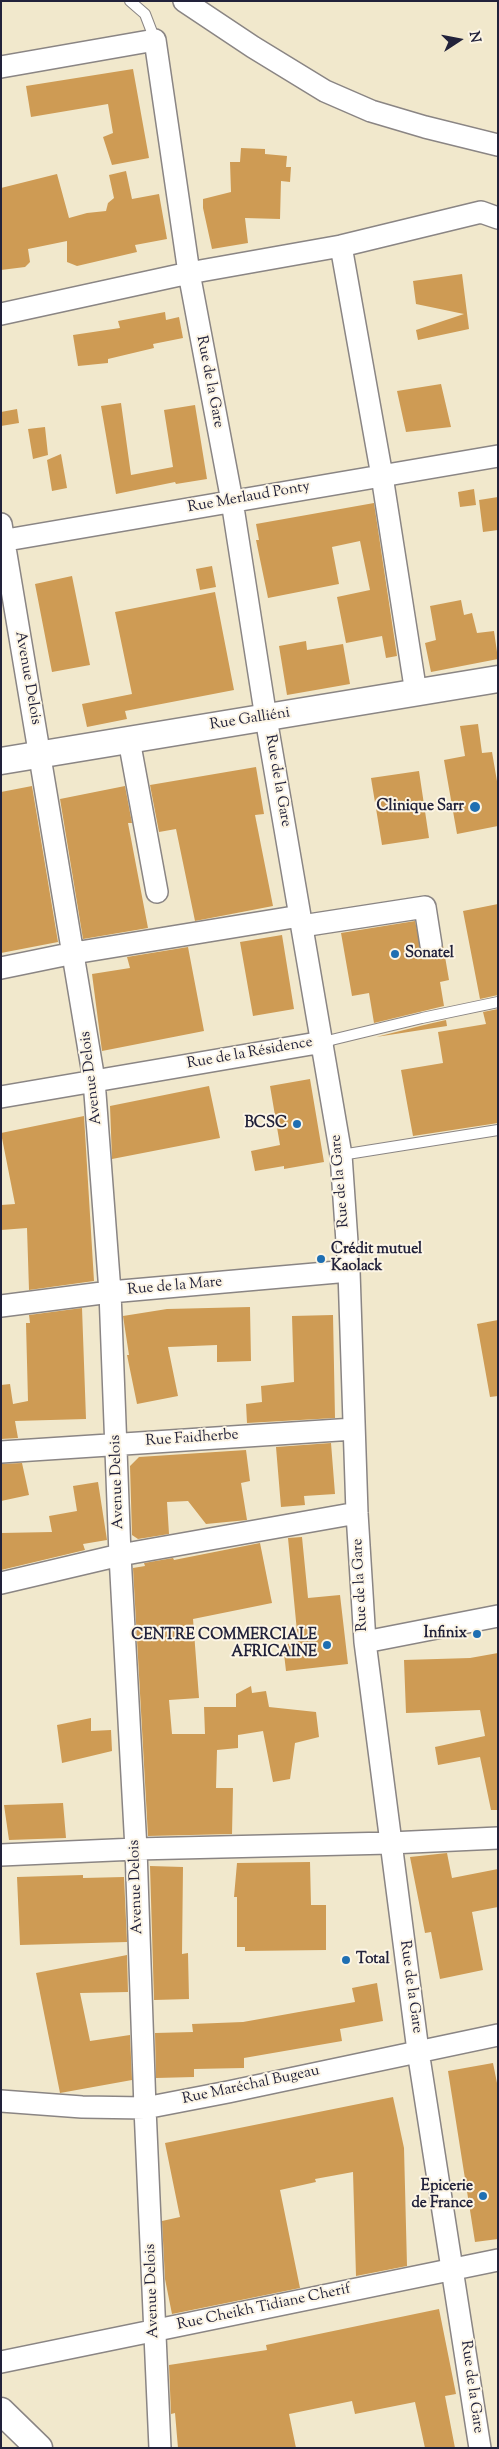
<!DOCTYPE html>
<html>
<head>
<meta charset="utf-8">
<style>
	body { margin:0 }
	#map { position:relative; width:499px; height:2449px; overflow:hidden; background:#f1e8cc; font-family:"Sorts Mill Goudy",serif }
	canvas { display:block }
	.frame { position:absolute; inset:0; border:2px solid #22223b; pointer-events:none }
	.north { position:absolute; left:434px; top:15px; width:50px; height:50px; -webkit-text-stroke:4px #fcf5e5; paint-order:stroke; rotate:79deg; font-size:14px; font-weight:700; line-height:20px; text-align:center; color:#22223b }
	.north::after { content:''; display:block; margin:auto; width:18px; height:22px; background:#22223b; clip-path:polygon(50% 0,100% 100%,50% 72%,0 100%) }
</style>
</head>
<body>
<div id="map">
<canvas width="499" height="2449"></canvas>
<div class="frame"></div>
<div class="north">N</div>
</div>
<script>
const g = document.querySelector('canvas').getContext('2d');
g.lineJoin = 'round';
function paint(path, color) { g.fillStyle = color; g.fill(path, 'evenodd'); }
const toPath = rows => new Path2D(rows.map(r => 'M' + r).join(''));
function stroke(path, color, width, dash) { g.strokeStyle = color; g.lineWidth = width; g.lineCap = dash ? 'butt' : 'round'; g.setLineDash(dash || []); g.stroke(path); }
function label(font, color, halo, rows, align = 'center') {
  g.font = font + ' "Sorts Mill Goudy",serif'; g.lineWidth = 4; g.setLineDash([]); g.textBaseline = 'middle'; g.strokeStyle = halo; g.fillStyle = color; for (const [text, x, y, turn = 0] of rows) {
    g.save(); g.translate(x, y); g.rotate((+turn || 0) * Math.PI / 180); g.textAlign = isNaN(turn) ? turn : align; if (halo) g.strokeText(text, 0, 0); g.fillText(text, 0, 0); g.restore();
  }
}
paint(toPath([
	[133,69,149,158,112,165,103,137,113,133,108,104,31,117,26,86],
	[241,148,265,149,265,154,287,156,286,167,291,167,290,182,281,181,280,219,245,218,248,243,212,249,203,208,203,199,231,192,230,162,240,162],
	[126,171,132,199,159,194,167,239,135,245,137,252,77,266,67,262,67,241,28,249,30,262,25,267,1,270,1,188,57,174,69,218,87,213,106,211,108,203,114,198,109,175],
	[462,274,469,329,418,340,416,330,464,314,416,304,413,281],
	[165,312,166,320,179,317,183,338,153,344,154,348,108,359,108,363,78,366,73,335,120,328,118,321],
	[441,384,451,427,406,432,397,391],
	[121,403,131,475,173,467,164,410,195,405,207,479,176,484,175,482,116,494,101,406],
	[17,409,19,423,1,426,1,412],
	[45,427,48,455,33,459,28,429],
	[61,454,67,488,52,491,47,460],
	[474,489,476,505,460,507,458,492],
	[498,497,498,530,483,532,479,500],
	[374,503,397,656,386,658,382,636,346,643,337,597,370,590,360,541,332,547,339,584,268,598,256,540,259,540,256,524],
	[212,566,216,587,200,590,196,569],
	[72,576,90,665,52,672,35,584],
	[215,592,234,690,125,711,127,719,87,727,82,704,132,694,115,612],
	[461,600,464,615,472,613,477,633,494,631,498,659,431,672,425,643,436,640,430,606],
	[306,641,307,650,343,644,350,684,287,695,279,646],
	[478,724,482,753,492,752,498,787,498,826,457,834,444,760,465,756,460,726],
	[256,767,264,814,255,815,273,906,195,921,176,829,159,832,150,785],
	[419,771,429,838,382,845,371,778],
	[32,786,58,942,1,953,1,792],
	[125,786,132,823,128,823,148,928,83,939,60,799],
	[498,904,498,995,480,999,463,911],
	[415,921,422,953,433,957,439,954,443,945,449,980,440,982,444,1006,374,1023,369,993,352,996,341,933],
	[282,935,294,1009,253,1016,240,942],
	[188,947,204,1031,102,1051,92,974,130,968,127,957],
	[498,1009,498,1123,413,1136,401,1070,443,1063,438,1032,486,1024,483,1012],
	[446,1020,447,1026,376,1037,424,1025],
	[310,1079,324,1162,284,1169,284,1166,255,1171,251,1151,280,1145,270,1086],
	[209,1086,220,1138,112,1159,110,1106],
	[84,1116,94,1281,29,1290,27,1228,1,1230,1,1205,15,1204,1,1133],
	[250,1307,251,1361,217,1362,217,1345,168,1347,178,1396,137,1404,127,1355,129,1355,123,1316,167,1309],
	[82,1308,86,1419,15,1421,18,1438,1,1439,1,1385,10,1384,13,1404,28,1401,26,1323,30,1323,29,1315],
	[333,1315,335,1418,247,1423,246,1404,262,1402,261,1386,294,1382,292,1316],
	[498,1320,498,1396,490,1397,477,1324],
	[331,1443,335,1494,304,1496,305,1505,281,1507,276,1447],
	[246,1450,250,1481,241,1483,247,1520,206,1524,188,1501,167,1502,169,1534,138,1539,132,1535,130,1466,139,1457],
	[22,1463,29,1495,1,1501,1,1464],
	[98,1482,107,1540,83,1544,85,1550,1,1570,1,1533,52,1532,49,1516,77,1511,73,1486],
	[302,1537,308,1598,340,1595,348,1664,286,1671,283,1645,298,1642,288,1538],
	[260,1543,272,1603,193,1619,199,1698,169,1700,172,1734,205,1734,204,1707,236,1707,236,1694,251,1686,252,1693,266,1691,269,1707,316,1712,319,1737,295,1743,290,1779,273,1782,263,1731,238,1735,238,1748,217,1750,216,1788,233,1788,232,1834,148,1836,133,1568,145,1566,144,1563,173,1558,174,1560],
	[498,1653,498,1810,491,1810,480,1757,438,1765,435,1747,485,1736,480,1710,406,1713,404,1660,470,1658],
	[91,1718,91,1731,111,1730,112,1751,62,1763,57,1725],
	[63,1803,66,1838,9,1840,4,1805],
	[447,1853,452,1878,498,1869,498,1907,472,1912,483,1970,440,1979,431,1932,425,1933,410,1857],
	[310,1862,311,1905,326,1905,326,1950,245,1951,245,1947,237,1947,237,1897,234,1897,237,1863],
	[150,1866,183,1867,182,1954,188,1953,189,1999,154,2000],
	[83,1875,83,1878,124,1877,127,1942,20,1945,17,1877],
	[127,1955,128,1992,80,1993,90,2041,130,2035,132,2080,60,2093,36,1973],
	[377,1983,383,2021,340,2029,342,2041,244,2058,244,2068,194,2069,194,2077,156,2078,155,2033,193,2032,192,2024,243,2022,355,2002,352,1988],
	[493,2063,498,2088,498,2239,475,2242,448,2071],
	[393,2097,404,2148,407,2266,356,2276,353,2172,315,2179,316,2182,280,2190,300,2288,172,2314,165,2279,162,2221,180,2217,165,2143],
	[439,2309,456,2394,445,2396,455,2448,425,2448,415,2402,355,2414,352,2401,289,2414,296,2448,178,2448,175,2413,171,2414,169,2365,267,2350,266,2345]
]), '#ce9b54');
const service = toPath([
	[130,1,145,14,155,40],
	[323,1042,422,1018,498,1002],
	[341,1155,498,1130]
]);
const minor = toPath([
	[184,1,253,47,325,91,371,111,425,127,498,145],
	[1,67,155,40,189,273,232,501,266,718,341,1155,349,1271,357,1513,365,1642,418,2051,480,2448],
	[341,246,382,476,416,693],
	[1,314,189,273,341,246,481,212,498,218],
	[1,524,94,1080,110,1292,120,1555,136,1849,145,2108,160,2448],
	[1,541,498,456],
	[129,740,157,892],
	[302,926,425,907,431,945],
	[1,968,74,953,300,916],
	[1,1097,323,1042],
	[1,1306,110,1292,349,1271],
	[1,1452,354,1429],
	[1,1583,120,1555,357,1513],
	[365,1642,498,1616],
	[1,1855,136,1849,390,1843,498,1838],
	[1,2101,82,2107,145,2108,228,2092,498,2035],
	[1,2362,498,2260]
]);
const tertiary = toPath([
	[1,761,498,679],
	[1,2411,39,2448]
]);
stroke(service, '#8a8584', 12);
stroke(minor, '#8a8584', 24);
stroke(tertiary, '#8a8584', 29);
stroke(service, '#fff', 10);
stroke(minor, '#fff', 21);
stroke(tertiary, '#fff', 26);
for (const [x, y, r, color] of [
	[475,807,6,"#1f6fb2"],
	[395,954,5,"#1f6fb2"],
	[297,1124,5,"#1f6fb2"],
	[321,1259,5,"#1f6fb2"],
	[477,1634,5,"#1f6fb2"],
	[327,1645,5,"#1f6fb2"],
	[346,1960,5,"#1f6fb2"],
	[483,2196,5,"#1f6fb2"]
]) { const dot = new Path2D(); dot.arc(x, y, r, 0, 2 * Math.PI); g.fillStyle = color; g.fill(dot); stroke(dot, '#fcf5e5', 2); }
label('15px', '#22223b', '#fcf5e5', [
	["Rue de la Gare",209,382,79],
	["Rue Merlaud Ponty",249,498,-10],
	["Avenue Delois",27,678,80],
	["Rue Galliéni",250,720,-9],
	["Rue de la Gare",277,781,80],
	["Rue de la Résidence",250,1054,-10],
	["Avenue Delois",92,1078,-97],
	["Rue de la Gare",341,1181,-95],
	["Rue de la Mare",175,1287,-5],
	["Rue Faidherbe",192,1439,-4],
	["Avenue Delois",118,1482,-92],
	["Rue de la Gare",361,1585,-93],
	["Avenue Delois",137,1887,-92],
	["Rue de la Gare",410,1987,82],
	["Rue Maréchal Bugeau",251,2086,-12],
	["Avenue Delois",153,2291,-92],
	["Rue Cheikh Tidiane Cherif",264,2308,-12],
	["Rue de la Gare",471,2387,82]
]);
label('bold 15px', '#22223b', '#fcf5e5', [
	["Clinique Sarr",464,807],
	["Sonatel",405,954,"left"],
	["BCSC",287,1124],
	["Crédit mutuel",331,1250,"left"],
	["Kaolack",331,1267,"left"],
	["Infinix",467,1634],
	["CENTRE COMMERCIALE",317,1636],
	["AFRICAINE",317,1653],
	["Total",356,1960,"left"],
	["Epicerie",473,2187],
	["de France",473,2204]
], 'right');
</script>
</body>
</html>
